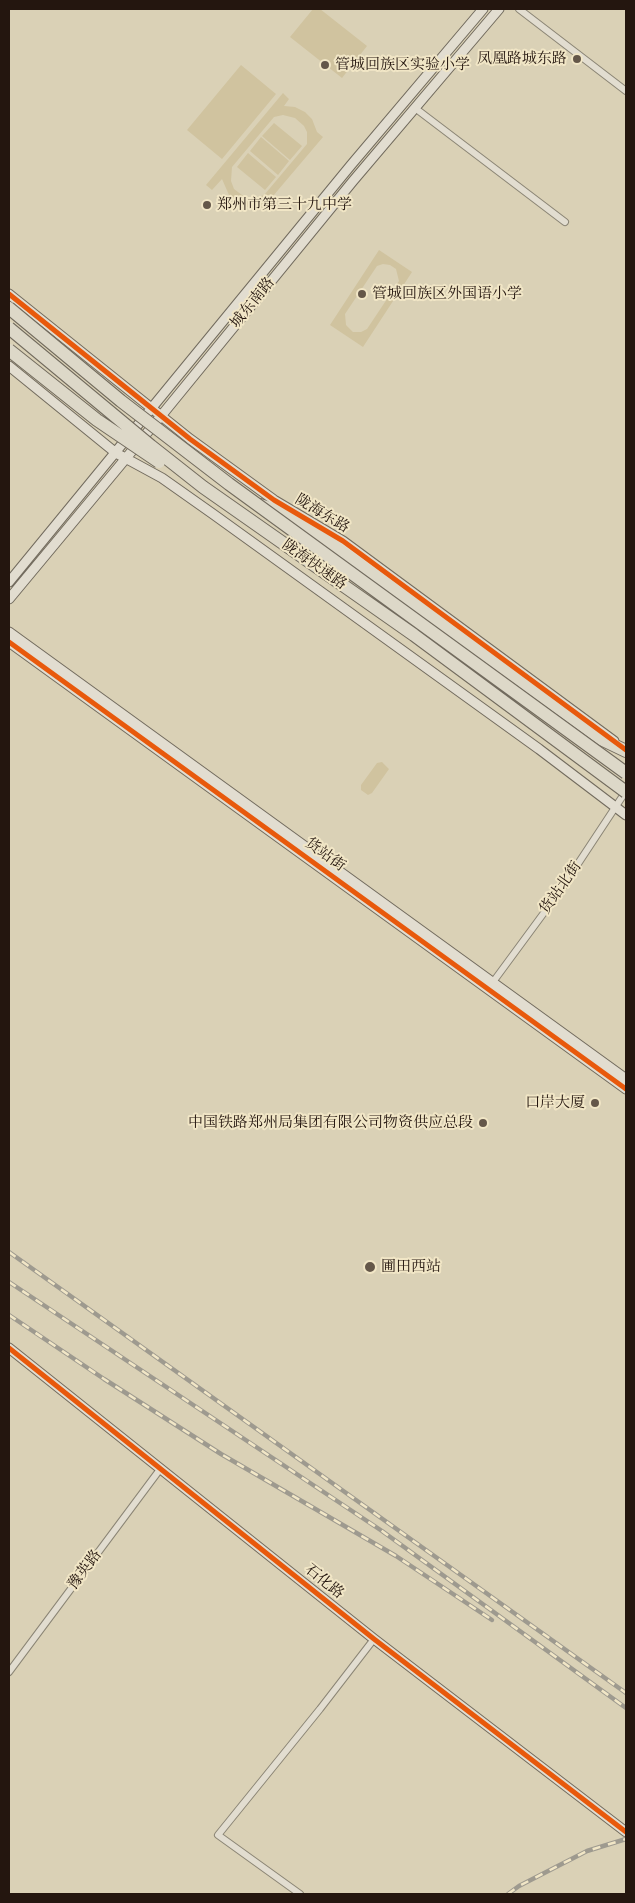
<!DOCTYPE html>
<html>
<head>
<meta charset="utf-8">
<style>
	body { margin:0 }
	#map { position:relative; width:635px; height:1903px; overflow:hidden; background:#dad1b6; font-family:"IM FELL Great Primer",serif }
	canvas { display:block }
	.frame { position:absolute; inset:0; border:10px solid #24160f; pointer-events:none }
</style>
</head>
<body>
<div id="map">
<canvas width="635" height="1903"></canvas>
<div class="frame"></div>
</div>
<script>
const g = document.querySelector('canvas').getContext('2d');
g.lineJoin = 'round';
function paint(path, color) { g.fillStyle = color; g.fill(path, 'evenodd'); }
const toPath = rows => new Path2D(rows.map(r => 'M' + r).join(''));
function stroke(path, color, width, dash) { g.strokeStyle = color; g.lineWidth = width; g.lineCap = dash ? 'butt' : 'round'; g.setLineDash(dash || []); g.stroke(path); }
function label(font, color, halo, rows, align = 'center') {
  g.font = font + ' "IM FELL Great Primer","Noto Serif SC",serif'; g.lineWidth = 4; g.setLineDash([]); g.textBaseline = 'middle'; g.strokeStyle = halo; g.fillStyle = color; for (const [text, x, y, turn = 0] of rows) {
    g.save(); g.translate(x, y); g.rotate((+turn || 0) * Math.PI / 180); g.textAlign = isNaN(turn) ? turn : align; if (halo) g.strokeText(text, 0, 0); g.fillText(text, 0, 0); g.restore();
  }
}
paint(toPath([
	[313,9,320,9,367,46,342,78,290,37],
	[241,65,276,94,222,159,187,130],
	[283,93,289,99,284,106,295,107,305,112,312,119,317,132,323,137,262,209,250,208,238,204,229,195,222,179,212,190,206,185],
	[283,115,295,118,304,126,307,132,307,144,265,194,258,198,246,198,234,189,231,181,232,167,274,117],
	[274,123,302,146,290,160,262,136],
	[261,137,289,161,278,175,250,151],
	[248,153,276,177,265,190,237,167],
	[379,250,412,272,363,347,330,325],
	[383,264,390,265,396,269,399,281,367,329,361,332,353,332,346,325,345,314,377,266],
	[382,762,389,769,372,793,368,795,361,790,361,785,377,763]
]), '#d0c39f');
const street = toPath([
	[519,9,626,91],
	[415,108,565,222],
	[493,982,560,891,626,791],
	[9,1672,161,1468],
	[300,1894,218,1835,320,1709,374,1639]
]);
const secondary = toPath([
	[9,294,190,439,274,500,343,541,614,741],
	[9,366,116,453,162,478,213,514,539,749,626,815],
	[9,582,351,165,483,9],
	[9,599,161,416,353,181,499,9],
	[9,632,626,1079],
	[9,642,626,1089],
	[9,1348,374,1639,626,1832]
]);
const highway = toPath([
	[260,505,281,512,334,546,601,739,626,751]
]);
stroke(street, '#8b8575', 8);
stroke(secondary, '#726b5e', 11);
stroke(highway, '#726b5e', 14);
stroke(street, '#e2ddd0', 6);
stroke(secondary, '#e2ddd0', 9);
stroke(highway, '#ddd8c8', 12);
const rail = toPath([
	[9,1252,626,1693],
	[9,1282,382,1531,626,1708],
	[9,1315,104,1379,221,1454,396,1556,492,1620],
	[508,1894,519,1886,587,1851,626,1839]
]);
stroke(rail, '#9e9a8f', 4.5);
stroke(rail, '#f1e6c6', 2.5, [8]);
const highwayBridge = toPath([
	[9,308,121,401,229,484,626,773],
	[9,328,151,446,203,487,414,635,626,792],
	[9,350,97,420,159,462]
]);
stroke(highwayBridge, '#726b5e', 14, []);
stroke(highwayBridge, '#ddd8c8', 12);
stroke(toPath([
	[9,294,190,439,274,500,343,541,626,750],
	[9,642,626,1089],
	[9,1348,374,1639,626,1832]
]), '#e8590c', 5);
for (const [x, y, r, color] of [
	[577,59,5,"#645749"],
	[325,65,5,"#645749"],
	[207,205,5,"#645749"],
	[362,294,5,"#645749"],
	[595,1103,5,"#645749"],
	[483,1123,5,"#645749"],
	[370,1267,6,"#645749"]
]) { const dot = new Path2D(); dot.arc(x, y, r, 0, 2 * Math.PI); g.fillStyle = color; g.fill(dot); stroke(dot, '#f1e6c6', 2); }
label('15px', '#24160f', '#f1e6c6', [
	["凤凰路城东路",567,59,"right"],
	["管城回族区实验小学",335,65],
	["郑州市第三十九中学",217,205],
	["管城回族区外国语小学",372,294],
	["口岸大厦",585,1103,"right"],
	["中国铁路郑州局集团有限公司物资供应总段",473,1123,"right"],
	["圃田西站",381,1267]
], 'left');
label('15px', '#24160f', '#f1e6c6', [
	["城东南路",253,303,-51],
	["陇海东路",322,514,31],
	["陇海快速路",314,565,35],
	["货站街",325,855,36],
	["货站北街",561,888,-55],
	["豫英路",85,1570,-53],
	["石化路",324,1582,39]
]);
</script>
</body>
</html>
